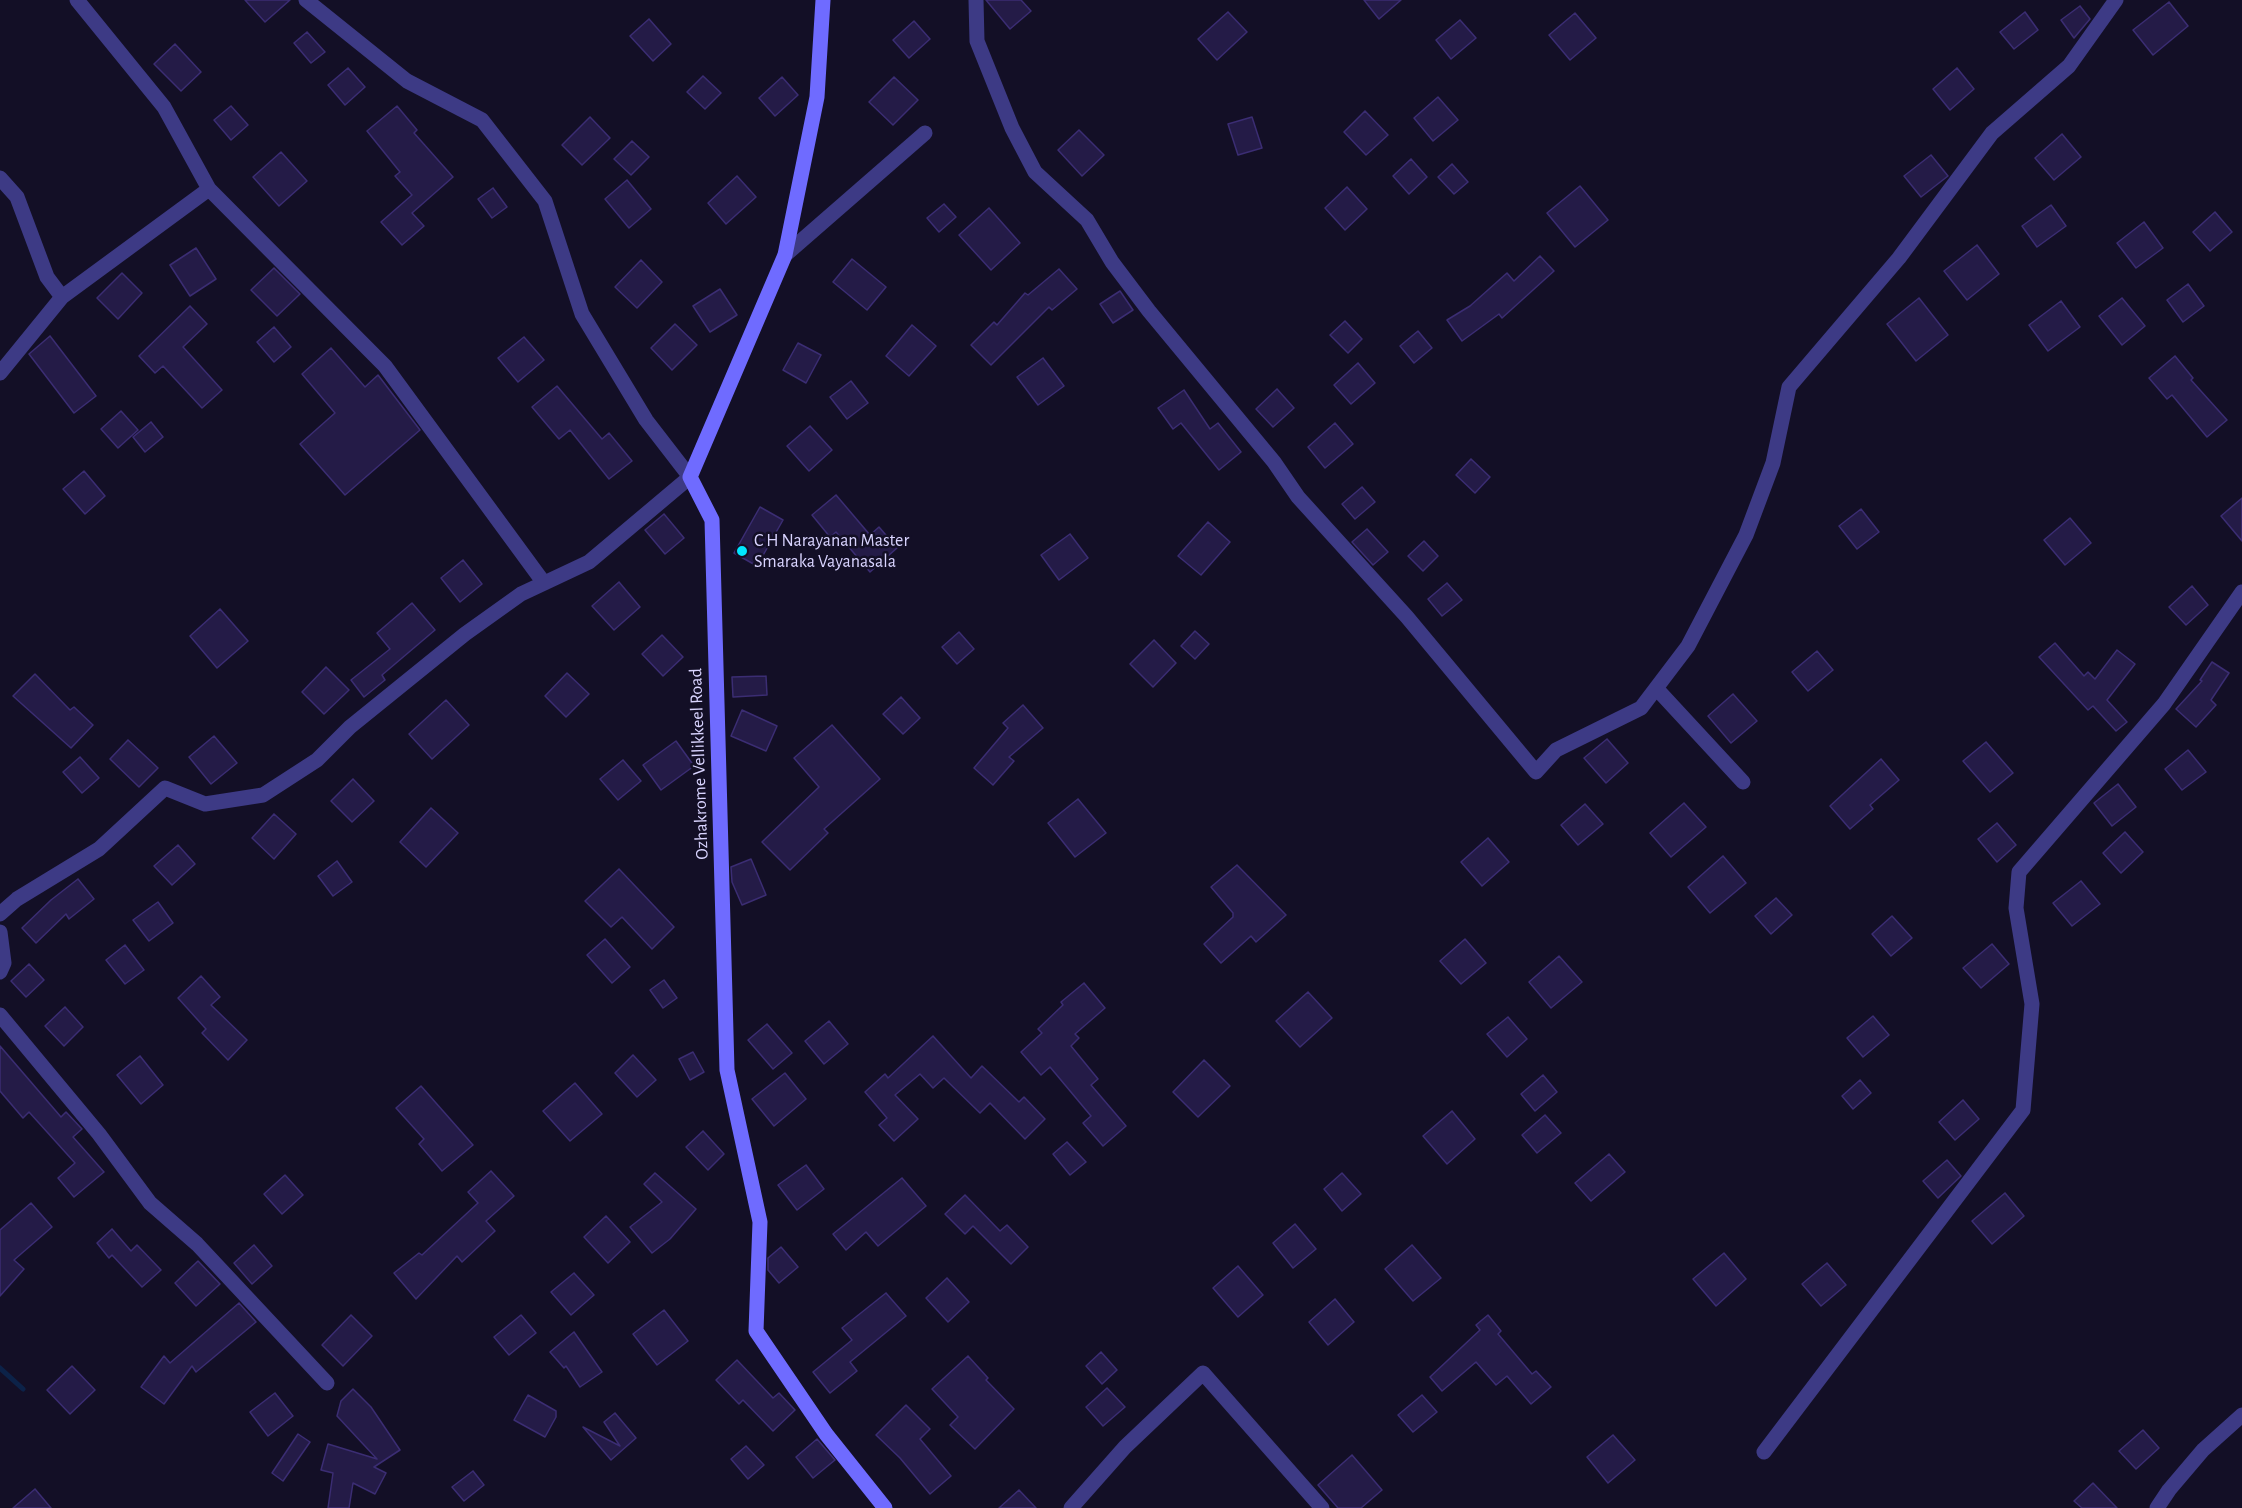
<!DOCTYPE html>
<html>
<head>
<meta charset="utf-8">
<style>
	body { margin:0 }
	canvas { display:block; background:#130f26 }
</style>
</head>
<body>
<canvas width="2242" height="1508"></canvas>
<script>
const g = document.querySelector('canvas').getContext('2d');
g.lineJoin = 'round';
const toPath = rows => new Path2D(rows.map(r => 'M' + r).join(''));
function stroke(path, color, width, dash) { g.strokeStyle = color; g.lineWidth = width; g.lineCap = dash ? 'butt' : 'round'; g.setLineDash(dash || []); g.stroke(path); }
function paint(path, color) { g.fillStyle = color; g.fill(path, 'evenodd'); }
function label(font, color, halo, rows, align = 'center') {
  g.font = font + ' "Alegreya Sans",sans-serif'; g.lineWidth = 5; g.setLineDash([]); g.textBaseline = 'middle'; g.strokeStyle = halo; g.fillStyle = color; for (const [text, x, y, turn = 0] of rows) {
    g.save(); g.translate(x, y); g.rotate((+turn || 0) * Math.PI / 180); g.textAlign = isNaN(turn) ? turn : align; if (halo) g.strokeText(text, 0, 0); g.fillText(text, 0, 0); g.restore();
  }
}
stroke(toPath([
	[0,1368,23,1389]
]), '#0c2248', 5);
const building = toPath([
	[245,0,290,0,265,22,245,0],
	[986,0,1021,0,1031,11,1010,29,986,0],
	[1364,0,1401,0,1379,19,1364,0],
	[2169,2,2188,26,2153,55,2133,30,2169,2],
	[2080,6,2090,19,2074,38,2061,20,2080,6],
	[1228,12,1247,32,1217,60,1198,39,1228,12],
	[2025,12,2038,30,2014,49,2000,32,2025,12],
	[1575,13,1596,38,1570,60,1549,35,1575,13],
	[649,19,671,44,653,61,630,36,649,19],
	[1460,20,1476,38,1451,59,1436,40,1460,20],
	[914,21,930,39,909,58,893,40,914,21],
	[307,32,325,52,311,63,294,43,307,32],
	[175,44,201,72,181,91,154,64,175,44],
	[348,68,365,87,345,105,328,85,348,68],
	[1957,68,1974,89,1950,110,1933,89,1957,68],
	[703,76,721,93,705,109,687,92,703,76],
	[782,77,798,95,775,116,759,98,782,77],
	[894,77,918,100,893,125,869,102,894,77],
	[1438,97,1458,120,1433,141,1414,118,1438,97],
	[231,106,248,125,231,140,214,120,231,106],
	[397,106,417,130,414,133,453,177,412,213,424,226,402,245,381,222,412,195,395,176,400,172,367,131,397,106],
	[1365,111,1388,135,1366,155,1344,132,1365,111],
	[590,117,610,138,582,165,562,145,590,117],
	[1252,117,1262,148,1238,155,1228,124,1252,117],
	[1079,130,1104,155,1082,176,1058,150,1079,130],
	[2062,134,2081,157,2054,180,2035,158,2062,134],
	[632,141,649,157,631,175,614,159,632,141],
	[281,152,307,181,279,206,253,177,281,152],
	[1931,155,1948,176,1921,197,1904,176,1931,155],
	[1411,159,1427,177,1409,194,1393,176,1411,159],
	[1452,164,1468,182,1454,194,1438,177,1452,164],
	[737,176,756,197,726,224,708,203,737,176],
	[627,180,651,209,629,228,605,199,627,180],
	[1580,186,1608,220,1575,247,1547,213,1580,186],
	[1347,187,1367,209,1345,230,1325,208,1347,187],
	[493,188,507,207,492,218,478,199,493,188],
	[944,204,956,217,939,232,927,218,944,204],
	[2051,205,2066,226,2037,247,2022,226,2051,205],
	[989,208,1020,243,991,270,959,235,989,208],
	[2215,212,2232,232,2210,251,2193,232,2215,212],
	[2144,222,2163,248,2136,268,2117,243,2144,222],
	[1977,245,1999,274,1967,300,1944,271,1977,245],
	[196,248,216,279,190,296,170,265,196,248],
	[1540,256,1554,271,1502,318,1499,314,1462,341,1447,320,1470,306,1507,273,1514,281,1540,256],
	[852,259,886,287,867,310,833,282,852,259],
	[641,260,662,282,637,308,615,287,641,260],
	[274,268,300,294,277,316,251,290,274,268],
	[1059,269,1077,289,1052,310,1049,307,991,365,971,345,994,322,997,325,1025,293,1028,295,1059,269],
	[122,273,142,293,118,319,97,298,122,273],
	[2188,284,2204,306,2183,322,2167,300,2188,284],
	[720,289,737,315,710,332,693,306,720,289],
	[1120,291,1133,310,1113,323,1100,304,1120,291],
	[1919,298,1948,335,1916,361,1887,324,1919,298],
	[2122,298,2145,326,2122,345,2099,316,2122,298],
	[2061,301,2080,327,2048,351,2029,325,2061,301],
	[190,306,207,324,183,347,222,390,202,408,163,366,155,373,139,356,190,306],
	[1345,321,1362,339,1348,353,1330,335,1345,321],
	[675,324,697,345,672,370,651,348,675,324],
	[912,325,936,346,909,376,886,356,912,325],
	[274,327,291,347,274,362,257,342,274,327],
	[1418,331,1432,348,1414,363,1400,346,1418,331],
	[50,336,96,396,74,413,29,354,50,336],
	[524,337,544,360,518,382,498,358,524,337],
	[798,343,821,355,806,383,783,370,798,343],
	[331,348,365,387,378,375,420,430,345,495,300,444,335,413,302,374,331,348],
	[2175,356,2193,378,2191,380,2227,420,2207,437,2172,395,2167,399,2149,378,2175,356],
	[1043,358,1064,386,1038,405,1017,377,1043,358],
	[1358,363,1375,383,1351,404,1334,385,1358,363],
	[851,381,868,403,847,419,830,397,851,381],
	[557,386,602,439,609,433,632,461,609,479,570,430,559,439,532,407,557,386],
	[1277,389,1294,408,1273,427,1256,409,1277,389],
	[1184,390,1210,429,1218,423,1241,452,1219,470,1181,423,1173,429,1158,408,1184,390],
	[121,411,138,430,118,448,101,429,121,411],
	[151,422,163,437,145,452,133,437,151,422],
	[1335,423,1353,444,1325,468,1308,447,1335,423],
	[810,426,832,450,809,471,787,446,810,426],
	[1471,459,1490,477,1475,493,1456,475,1471,459],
	[84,471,105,496,85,514,63,489,84,471],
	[1362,487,1375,502,1355,519,1342,504,1362,487],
	[836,495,870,535,879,527,897,548,870,572,836,532,830,537,812,515,836,495],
	[2242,498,2242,541,2221,516,2242,498],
	[760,507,783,520,757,566,734,553,760,507],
	[1861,509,1879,532,1857,549,1839,526,1861,509],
	[664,514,684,538,665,554,645,530,664,514],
	[2070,518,2091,543,2065,565,2044,540,2070,518],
	[1208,522,1230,542,1201,575,1178,556,1208,522],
	[1367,529,1388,552,1373,565,1352,542,1367,529],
	[1070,534,1088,558,1059,580,1041,555,1070,534],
	[1424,541,1438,556,1423,571,1408,556,1424,541],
	[463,560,482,584,460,602,441,578,463,560],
	[619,582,640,607,614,630,592,606,619,582],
	[1447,583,1462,600,1442,616,1428,599,1447,583],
	[2192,586,2208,605,2186,625,2169,607,2192,586],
	[412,603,435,630,382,675,385,680,364,697,351,680,390,649,377,633,412,603],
	[220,609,248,641,217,668,190,636,220,609],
	[1195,631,1209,644,1195,659,1181,646,1195,631],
	[959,632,974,649,957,664,942,647,959,632],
	[662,635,683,657,663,676,642,654,662,635],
	[1154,640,1176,663,1153,687,1130,664,1154,640],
	[2055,643,2084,676,2088,672,2095,679,2117,650,2135,664,2107,700,2127,722,2116,731,2093,706,2088,710,2039,657,2055,643],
	[1817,651,1833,670,1808,691,1792,672,1817,651],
	[2212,662,2229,673,2211,700,2216,705,2196,727,2176,709,2202,681,2200,680,2212,662],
	[326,667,349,690,324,714,302,692,326,667],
	[567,673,589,694,566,717,545,696,567,673],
	[35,674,70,710,74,707,93,725,71,748,13,696,35,674],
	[766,676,767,695,733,697,732,677,766,676],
	[1733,694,1757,721,1731,743,1708,716,1733,694],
	[901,697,920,718,903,734,883,714,901,697],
	[446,700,469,725,432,759,409,734,446,700],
	[1023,705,1043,728,1009,757,1014,761,993,785,974,768,1008,728,1003,723,1023,705],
	[742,710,777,726,766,751,731,736,742,710],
	[832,725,880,779,824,829,828,833,790,870,762,842,819,787,794,758,832,725],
	[214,736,237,763,211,784,189,757,214,736],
	[1607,739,1628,763,1606,783,1584,758,1607,739],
	[128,740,158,768,139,787,110,759,128,740],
	[676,741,694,766,661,790,643,765,676,741],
	[1986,742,2013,773,1990,792,1963,761,1986,742],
	[2188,750,2206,772,2182,790,2165,769,2188,750],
	[80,757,99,778,82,793,63,772,80,757],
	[1881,759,1899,780,1870,805,1873,809,1850,829,1830,806,1881,759],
	[623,760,641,781,618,800,600,779,623,760],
	[353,779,374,801,352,822,331,801,353,779],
	[2118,784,2136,807,2112,826,2094,803,2118,784],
	[1078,799,1106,833,1075,857,1048,823,1078,799],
	[1684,803,1706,827,1671,857,1650,833,1684,803],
	[1585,804,1603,824,1578,845,1561,825,1585,804],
	[431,808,458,833,426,867,400,842,431,808],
	[274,814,296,834,274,859,252,838,274,814],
	[1997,823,2016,845,1997,862,1978,839,1997,823],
	[2125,832,2143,852,2121,873,2103,853,2125,832],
	[1488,838,1509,862,1482,886,1461,862,1488,838],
	[178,845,195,864,172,885,154,866,178,845],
	[1723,856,1746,883,1710,913,1688,887,1723,856],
	[751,859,766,895,742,905,732,882,731,867,751,859],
	[337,861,352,882,333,896,318,876,337,861],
	[1237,865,1286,915,1256,942,1251,936,1221,963,1204,944,1233,917,1233,913,1211,887,1237,865],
	[619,869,674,927,652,949,622,917,611,927,585,901,619,869],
	[78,879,94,899,69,919,66,914,36,943,22,928,51,900,78,879],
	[2081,881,2100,904,2072,926,2053,903,2081,881],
	[1776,898,1792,915,1771,934,1755,916,1776,898],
	[158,902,173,923,149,941,133,920,158,902],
	[1892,916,1912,938,1891,956,1872,934,1892,916],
	[605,939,630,967,612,983,587,955,605,939],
	[1465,939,1486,963,1461,984,1440,961,1465,939],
	[1992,944,2009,964,1981,988,1963,968,1992,944],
	[125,945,144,970,125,984,106,960,125,945],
	[1559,956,1582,982,1551,1008,1529,982,1559,956],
	[29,964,44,980,26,997,11,981,29,964],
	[201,976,220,997,211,1005,247,1040,228,1060,202,1033,206,1029,178,998,201,976],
	[664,980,677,998,663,1008,650,990,664,980],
	[1084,983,1105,1008,1075,1034,1079,1038,1071,1046,1098,1079,1091,1085,1126,1126,1103,1146,1083,1123,1091,1116,1050,1067,1041,1075,1021,1052,1042,1033,1038,1029,1063,1005,1061,1002,1084,983],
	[1308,992,1332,1018,1300,1047,1276,1021,1308,992],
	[65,1007,83,1027,64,1046,45,1026,65,1007],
	[1873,1016,1889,1035,1863,1057,1847,1038,1873,1016],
	[1508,1017,1527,1039,1507,1057,1487,1034,1508,1017],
	[829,1021,848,1044,824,1064,805,1041,829,1021],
	[767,1024,792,1053,773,1069,748,1040,767,1024],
	[933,1036,971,1078,982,1066,1019,1102,1024,1097,1045,1119,1025,1139,990,1103,980,1113,944,1078,933,1088,920,1074,895,1095,918,1119,894,1141,879,1125,887,1118,865,1092,885,1074,888,1078,933,1036],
	[0,1046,61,1117,66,1112,82,1129,73,1137,104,1172,74,1197,58,1178,75,1163,29,1112,23,1118,0,1091,0,1046],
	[693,1052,704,1072,690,1080,679,1059,693,1052],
	[633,1055,656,1080,637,1097,615,1073,633,1055],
	[140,1056,163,1085,141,1104,117,1075,140,1056],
	[1204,1060,1230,1086,1198,1117,1173,1092,1204,1060],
	[785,1073,806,1099,774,1126,752,1099,785,1073],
	[1543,1075,1557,1092,1535,1111,1521,1094,1543,1075],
	[1860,1080,1871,1093,1853,1109,1842,1096,1860,1080],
	[575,1083,602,1114,570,1141,543,1111,575,1083],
	[421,1086,473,1145,442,1171,419,1144,424,1139,396,1108,421,1086],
	[1963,1100,1979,1119,1955,1140,1939,1122,1963,1100],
	[1452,1111,1475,1139,1447,1164,1423,1136,1452,1111],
	[1545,1115,1561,1133,1537,1153,1522,1135,1545,1115],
	[703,1131,724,1154,708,1170,686,1147,703,1131],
	[1067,1142,1086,1162,1070,1175,1053,1154,1067,1142],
	[1609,1154,1625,1172,1591,1201,1575,1183,1609,1154],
	[1947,1160,1961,1176,1938,1198,1923,1181,1947,1160],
	[806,1165,824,1189,797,1210,778,1185,806,1165],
	[491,1171,514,1196,486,1221,495,1231,462,1262,457,1256,416,1299,394,1273,419,1253,422,1255,478,1203,468,1192,491,1171],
	[655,1173,696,1209,670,1239,652,1253,630,1227,662,1202,644,1184,655,1173],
	[1342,1173,1361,1194,1342,1211,1324,1189,1342,1173],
	[285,1175,303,1195,282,1214,264,1194,285,1175],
	[902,1178,926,1206,878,1246,866,1232,846,1250,833,1234,902,1178],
	[2005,1193,2024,1216,1992,1244,1972,1221,2005,1193],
	[965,1195,1000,1231,1007,1225,1028,1247,1011,1264,973,1226,965,1234,945,1214,965,1195],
	[31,1203,52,1227,14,1260,24,1269,0,1296,0,1230,31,1203],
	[606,1216,630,1242,608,1263,584,1237,606,1216],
	[1295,1224,1316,1249,1293,1268,1273,1243,1295,1224],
	[112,1229,131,1251,137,1245,161,1270,142,1287,112,1255,109,1258,97,1243,112,1229],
	[254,1245,272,1266,252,1284,234,1263,254,1245],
	[1412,1245,1441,1278,1413,1301,1385,1269,1412,1245],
	[781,1247,798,1267,779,1283,768,1270,768,1258,781,1247],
	[1724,1253,1746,1279,1716,1306,1693,1279,1724,1253],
	[198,1261,220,1284,196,1306,175,1283,198,1261],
	[1827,1263,1846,1285,1821,1306,1802,1284,1827,1263],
	[1238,1266,1263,1295,1238,1317,1213,1288,1238,1266],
	[574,1273,594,1295,571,1315,551,1292,574,1273],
	[947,1278,969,1302,948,1322,926,1298,947,1278],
	[886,1293,906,1316,850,1362,857,1371,830,1393,813,1372,852,1340,842,1328,886,1293],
	[1335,1299,1354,1322,1328,1345,1309,1322,1335,1299],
	[239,1303,256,1322,196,1372,192,1366,164,1404,141,1387,164,1356,170,1363,239,1303],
	[664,1310,688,1341,657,1365,633,1334,664,1310],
	[351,1315,372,1336,343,1366,322,1345,351,1315],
	[521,1315,536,1333,509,1355,494,1337,521,1315],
	[1488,1315,1501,1331,1498,1334,1532,1374,1536,1371,1551,1387,1531,1404,1507,1376,1496,1385,1476,1362,1442,1391,1430,1377,1480,1330,1476,1325,1488,1315],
	[574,1332,602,1372,580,1387,566,1366,564,1368,550,1352,574,1332],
	[1101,1352,1117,1370,1102,1384,1086,1366,1101,1352],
	[968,1356,988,1378,986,1380,1014,1409,975,1449,950,1425,958,1417,932,1389,968,1356],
	[737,1360,773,1398,779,1393,795,1410,773,1431,743,1400,739,1404,716,1380,737,1360],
	[72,1366,95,1390,70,1414,47,1390,72,1366],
	[1107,1388,1125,1407,1103,1426,1086,1407,1107,1388],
	[353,1389,371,1407,400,1450,374,1467,386,1473,375,1494,353,1483,349,1508,328,1508,333,1473,321,1470,328,1444,377,1459,337,1416,341,1401,353,1389],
	[275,1393,293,1416,268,1436,250,1412,275,1393],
	[528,1395,556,1411,556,1417,545,1437,514,1420,528,1395],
	[1422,1395,1437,1412,1413,1432,1398,1415,1422,1395],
	[906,1405,930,1429,920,1439,951,1476,930,1494,900,1458,876,1435,906,1405],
	[615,1413,636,1438,611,1460,583,1427,620,1446,604,1422,615,1413],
	[2143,1430,2159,1448,2136,1469,2119,1451,2143,1430],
	[298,1434,310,1442,283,1481,272,1473,298,1434],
	[1613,1435,1635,1460,1608,1483,1587,1457,1613,1435],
	[817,1439,835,1460,813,1478,796,1457,817,1439],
	[746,1446,764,1465,748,1479,731,1459,746,1446],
	[1352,1455,1382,1490,1361,1508,1338,1508,1318,1485,1352,1455],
	[473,1471,484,1485,464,1501,452,1487,473,1471],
	[2093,1483,2117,1508,2082,1508,2074,1501,2093,1483],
	[35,1489,51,1508,13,1508,35,1489],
	[1019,1490,1036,1508,999,1508,1019,1490]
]);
paint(building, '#241b47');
stroke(building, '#3b2d73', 1.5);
stroke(toPath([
	[77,0,164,107,209,189,385,366,544,583],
	[976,0,977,41,1012,128,1035,172,1087,220,1112,262,1149,311,1274,462,1298,497,1407,617,1536,772,1556,750,1641,708,1688,646,1746,535,1773,463,1789,387,1899,258,1992,133,2069,66,2116,0],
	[0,178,17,197,47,277,62,297],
	[785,255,925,133],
	[0,373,62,297,209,189],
	[1656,688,1743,782],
	[0,914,17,899,99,849,165,788,205,804,263,795,317,760,350,727,465,634,521,594,589,562,690,477,646,420,582,314,545,201,482,120,407,81,306,0],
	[0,932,4,963,0,972],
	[0,1015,99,1134,150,1203,197,1244,327,1383],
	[1764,1452,2023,1110,2032,1004,2016,908,2019,872,2164,704,2242,592],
	[1071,1508,1125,1447,1203,1373,1322,1508],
	[2157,1508,2169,1490,2203,1450,2242,1415]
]), '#3d3a85', 15);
stroke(toPath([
	[823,0,817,97,785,255,690,477,712,520,727,1070,760,1222,756,1331,826,1434,885,1508]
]), '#6f6bff', 15);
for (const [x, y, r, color] of [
	[742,551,6,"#00e5ff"]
]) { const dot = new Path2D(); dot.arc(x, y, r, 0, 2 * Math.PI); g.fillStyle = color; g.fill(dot); stroke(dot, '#130f26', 2); }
label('18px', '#d9d4ff', '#130f26', [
	["C H Narayanan Master",754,541],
	["Smaraka Vayanasala",754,562]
], 'left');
label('18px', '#d9d4ff', '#130f26', [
	["Ozhakrome Vellikkeel Road",699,764,-92]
]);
</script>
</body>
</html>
